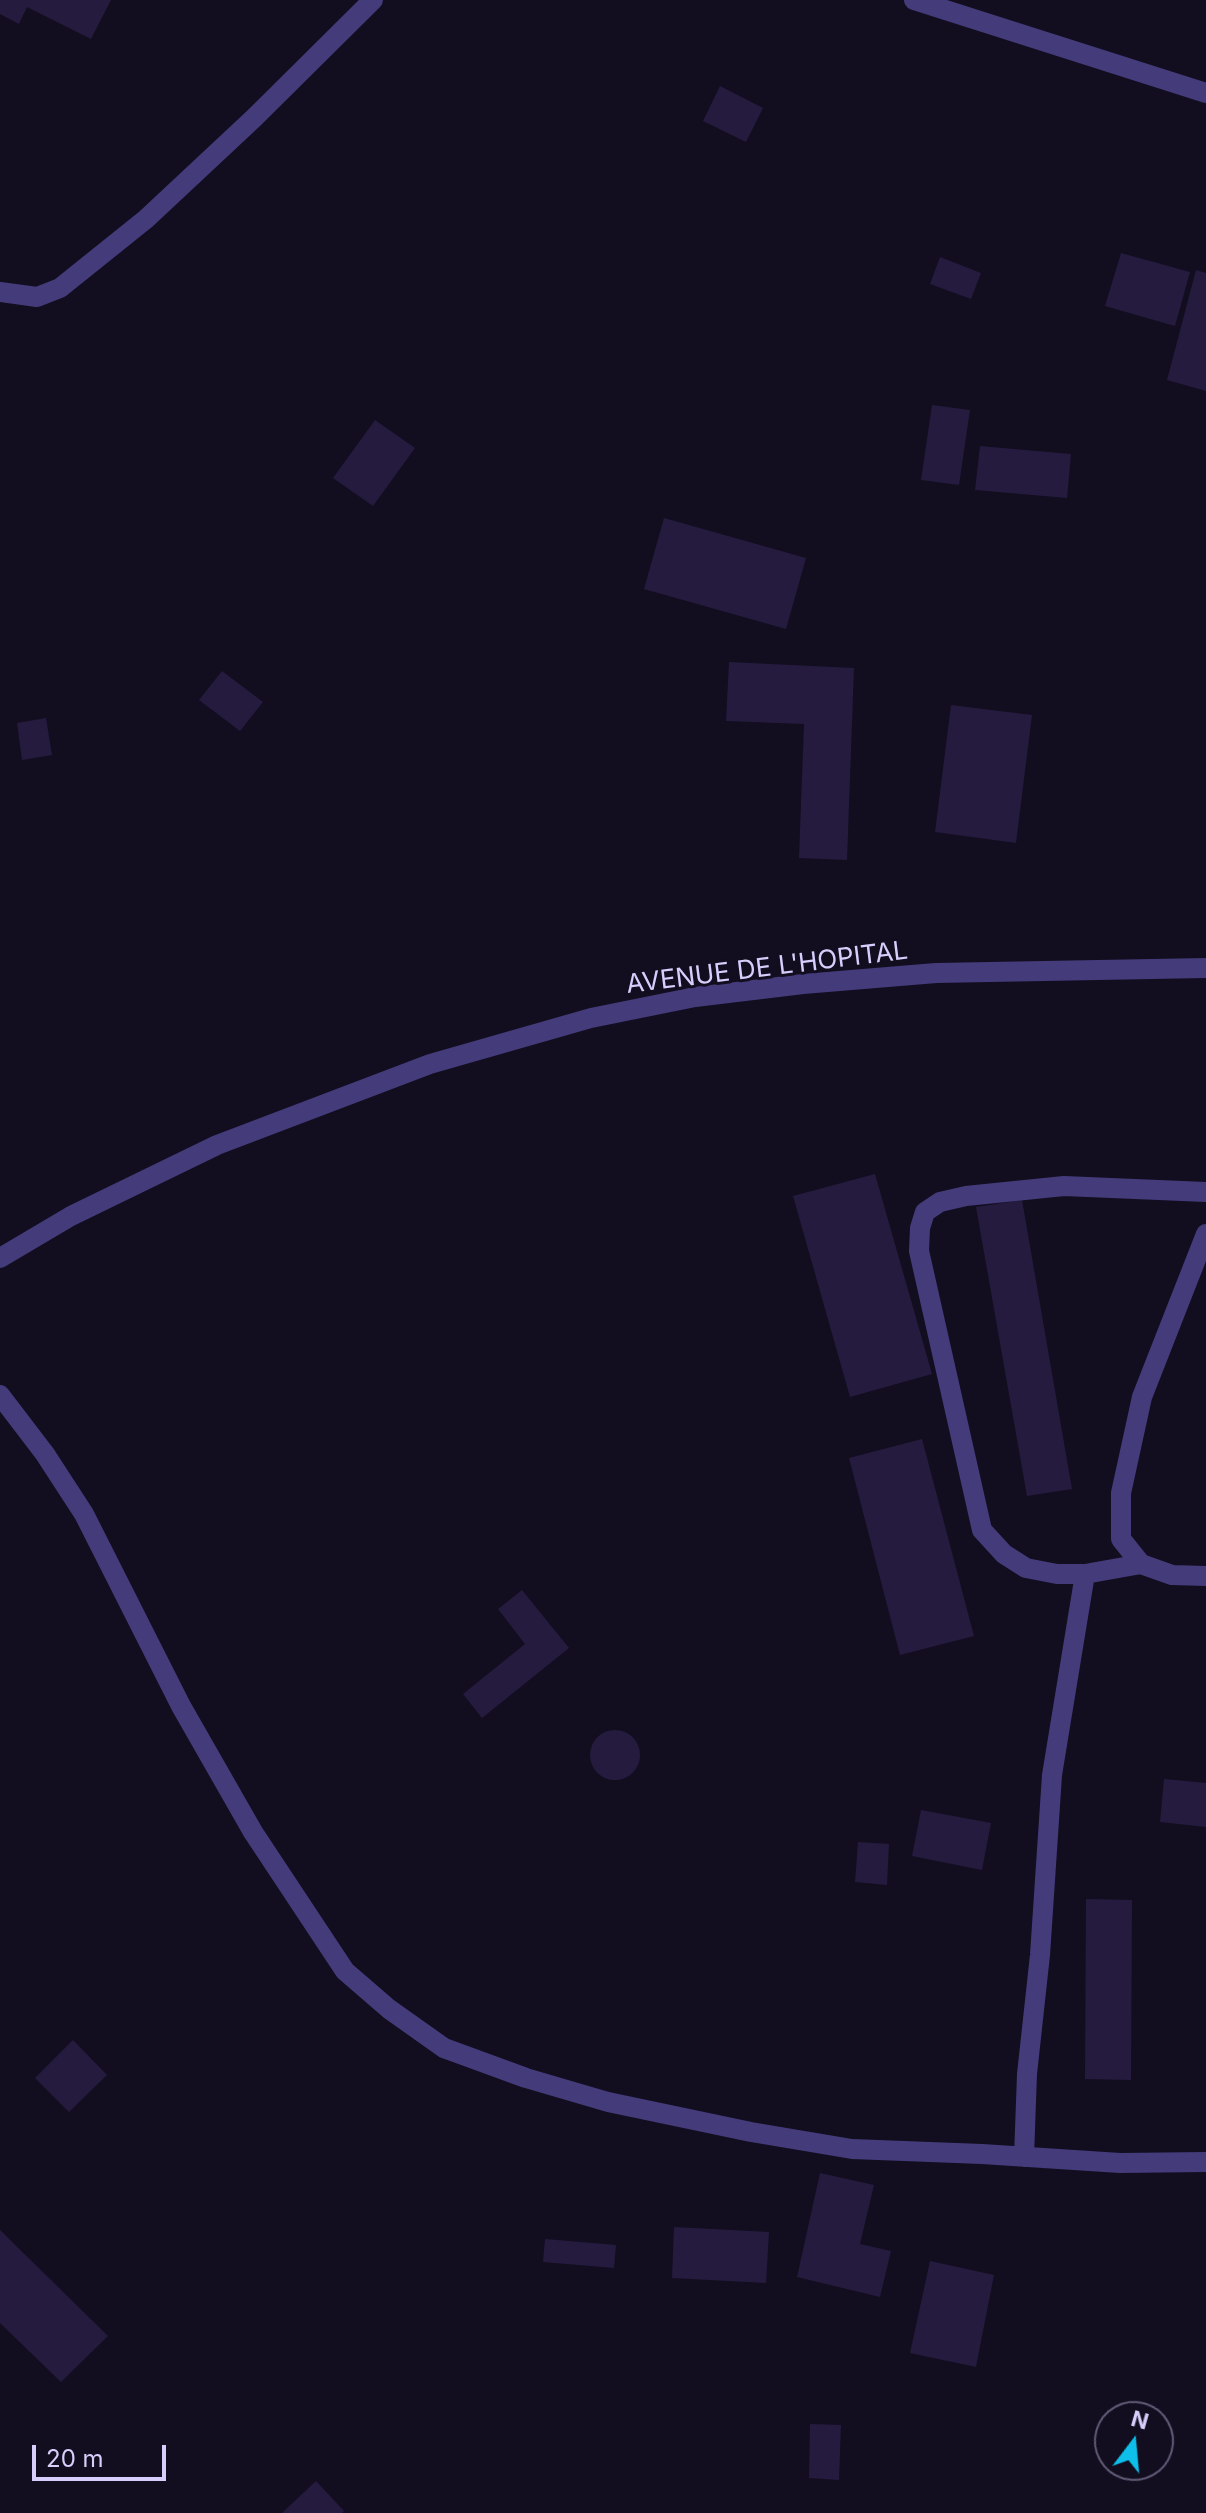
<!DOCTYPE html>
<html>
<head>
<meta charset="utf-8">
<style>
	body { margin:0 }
	#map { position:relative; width:1206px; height:2513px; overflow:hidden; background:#120e1f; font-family:Inter,sans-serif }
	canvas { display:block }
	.north { position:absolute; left:1094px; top:2401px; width:80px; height:80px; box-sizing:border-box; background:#120e1f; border:2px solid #615b77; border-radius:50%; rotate:16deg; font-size:22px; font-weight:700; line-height:32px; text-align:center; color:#d8cefc }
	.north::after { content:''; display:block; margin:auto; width:28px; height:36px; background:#0dbfe9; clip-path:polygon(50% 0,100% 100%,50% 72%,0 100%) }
	.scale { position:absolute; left:32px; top:2445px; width:134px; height:36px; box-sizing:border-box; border:4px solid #d8cefc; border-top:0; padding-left:10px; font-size:24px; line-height:28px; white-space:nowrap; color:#d8cefc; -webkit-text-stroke:6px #120e1f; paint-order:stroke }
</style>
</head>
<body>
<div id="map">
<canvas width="1206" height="2513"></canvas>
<div class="north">N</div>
<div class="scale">20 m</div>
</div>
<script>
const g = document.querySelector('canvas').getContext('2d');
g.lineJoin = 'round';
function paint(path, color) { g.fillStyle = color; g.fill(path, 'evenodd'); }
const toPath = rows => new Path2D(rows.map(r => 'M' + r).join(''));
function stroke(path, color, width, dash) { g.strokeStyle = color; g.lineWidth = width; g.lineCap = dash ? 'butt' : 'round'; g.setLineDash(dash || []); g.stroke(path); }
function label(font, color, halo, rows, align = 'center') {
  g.font = font + ' Inter,sans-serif'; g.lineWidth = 6; g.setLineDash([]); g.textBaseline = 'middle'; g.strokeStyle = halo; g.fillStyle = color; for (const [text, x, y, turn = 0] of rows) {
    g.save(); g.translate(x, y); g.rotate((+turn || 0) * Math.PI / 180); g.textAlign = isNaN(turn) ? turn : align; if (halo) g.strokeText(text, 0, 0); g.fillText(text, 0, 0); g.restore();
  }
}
paint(toPath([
	[0,0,111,0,91,39,27,7,19,24,0,14],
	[720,86,763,108,746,142,703,121],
	[1121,253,1190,272,1175,326,1105,306],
	[940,257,981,273,971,299,930,284],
	[1196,270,1206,273,1206,391,1167,380],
	[932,405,970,410,959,485,921,480],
	[375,420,415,448,373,506,333,478],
	[980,446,1071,454,1067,498,975,490],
	[664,518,806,558,786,629,644,589],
	[729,662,854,668,847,860,799,858,804,724,726,721],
	[222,671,263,702,240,731,199,700],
	[951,705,1032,715,1016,843,935,832],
	[46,718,52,755,22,760,17,723],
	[875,1174,932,1374,850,1397,793,1196],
	[1022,1200,1072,1489,1027,1496,976,1207],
	[922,1439,974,1636,900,1655,849,1458],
	[522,1590,569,1648,482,1718,463,1694,525,1644,498,1609],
	'590 1755a25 25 0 1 1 50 0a25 25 0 1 1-50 0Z',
	[1164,1779,1206,1783,1206,1827,1160,1822],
	[921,1810,991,1823,982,1870,912,1856],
	[858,1842,889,1844,887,1885,855,1882],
	[1086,1899,1132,1900,1131,2080,1085,2079],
	[73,2040,107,2075,69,2112,35,2078],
	[820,2173,874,2185,860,2244,891,2251,880,2297,797,2277],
	[674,2227,769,2232,766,2283,672,2278],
	[0,2230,108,2336,61,2382,0,2323],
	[545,2239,616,2245,614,2268,543,2262],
	[930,2261,994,2275,976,2367,910,2353],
	[810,2424,841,2425,839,2480,809,2478],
	[316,2481,344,2511,342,2513,282,2513]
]), '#251b3f');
stroke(toPath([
	[914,0,1206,93],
	[0,292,37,297,60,288,146,219,254,118,373,0],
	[1206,1234,1142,1397,1121,1493,1121,1539,1141,1564,1172,1575,1206,1576],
	[0,1258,71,1216,217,1145,430,1064,591,1018,695,997,803,984,936,973,1206,968],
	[0,1395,45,1454,84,1514,181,1706,253,1832,345,1971,389,2009,444,2048,526,2078,608,2102,751,2132,852,2149,982,2154,1120,2163,1206,2162],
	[1141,1564,1085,1574,1057,1574,1026,1568,1004,1554,982,1530,919,1251,920,1228,925,1212,940,1202,966,1196,1064,1186,1206,1192],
	[1024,2157,1027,2074,1040,1955,1052,1775,1085,1574]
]), '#443b7b', 20);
label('26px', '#d8cefc', '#120e1f', [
	["AVENUE DE L'HOPITAL",767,968,-7]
]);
</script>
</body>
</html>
